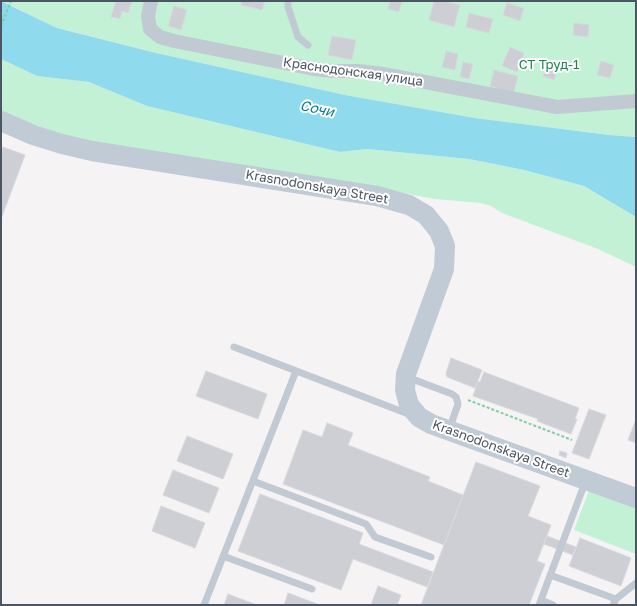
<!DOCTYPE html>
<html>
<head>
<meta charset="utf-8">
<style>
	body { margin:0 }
	#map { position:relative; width:637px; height:606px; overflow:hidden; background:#f5f3f3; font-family:"Golos Text",sans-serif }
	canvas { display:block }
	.frame { position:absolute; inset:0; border:2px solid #4a5661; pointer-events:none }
</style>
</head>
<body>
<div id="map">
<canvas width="637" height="606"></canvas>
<div class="frame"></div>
</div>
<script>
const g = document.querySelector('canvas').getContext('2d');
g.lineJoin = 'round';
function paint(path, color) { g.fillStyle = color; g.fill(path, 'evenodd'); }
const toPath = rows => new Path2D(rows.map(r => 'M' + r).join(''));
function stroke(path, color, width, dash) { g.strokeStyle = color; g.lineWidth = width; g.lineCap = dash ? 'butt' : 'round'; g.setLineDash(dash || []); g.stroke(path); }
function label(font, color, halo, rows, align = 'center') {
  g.font = font + ' "Golos Text",sans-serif'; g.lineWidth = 4; g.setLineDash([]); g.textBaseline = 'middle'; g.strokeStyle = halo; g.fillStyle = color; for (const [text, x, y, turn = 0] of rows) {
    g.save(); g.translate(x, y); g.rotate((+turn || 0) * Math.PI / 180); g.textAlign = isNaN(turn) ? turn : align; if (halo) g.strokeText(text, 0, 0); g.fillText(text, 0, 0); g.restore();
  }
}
paint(toPath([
	[2,1,636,1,636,137,609,135,475,118,345,95,152,52,57,28],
	[1,59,37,76,89,82,147,106,340,152,367,149,469,159,524,170,584,186,636,217,636,267,598,249,502,213,491,206,481,203,435,199,354,184,67,139,1,115],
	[590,488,636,505,636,554,574,530]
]), '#c3f1d5');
paint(toPath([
	[1,1,57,28,152,52,345,95,475,118,609,135,636,137,636,217,584,186,524,170,469,159,367,149,340,152,147,106,89,82,37,76,1,59]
]), '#90daee');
const building = toPath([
	[116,1,135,1,135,2,132,1,128,13,122,11,120,19,111,17,116,1],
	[242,1,265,1,262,10,241,5,242,1],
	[390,1,402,1,399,12,388,9,390,1],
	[434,1,442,1,460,5,454,27,429,20,434,1],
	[507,3,524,8,520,21,503,15,507,3],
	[174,6,187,10,181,30,168,26,174,6],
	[469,13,493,19,489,33,466,27,469,13],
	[574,23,589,25,588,37,573,35,574,23],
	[332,36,356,40,352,60,328,55,332,36],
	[510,47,524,53,517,72,502,66,510,47],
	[446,51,458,54,455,70,442,67,446,51],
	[601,61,614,65,610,78,597,75,601,61],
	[463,62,473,64,469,79,460,77,463,62],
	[548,63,559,66,554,80,543,76,548,63],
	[494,70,518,76,513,95,496,91,497,88,490,86,494,70],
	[3,147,25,155,1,219,1,153,3,147],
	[451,358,482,370,475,388,447,377,446,373,451,358],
	[206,371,267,394,258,419,196,396,206,371],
	[484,372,579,408,575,419,577,419,571,434,537,421,538,419,473,396,478,381,480,382,484,372],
	[589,409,606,415,589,459,572,453,589,409],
	[636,419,636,443,628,440,636,419],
	[327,423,353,433,348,445,430,477,428,481,463,495,444,545,283,484,303,430,322,437,327,423],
	[187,436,233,454,223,479,177,461,187,436],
	[560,451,567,453,566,458,559,455,560,451],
	[476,462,540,486,528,516,551,525,537,561,545,564,529,605,421,605,476,462],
	[173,470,219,488,209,513,163,495,173,470],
	[260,494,363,533,359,544,433,572,427,587,353,559,341,590,238,551,260,494],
	[161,506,205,523,195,548,152,531,161,506],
	[547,536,576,547,573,555,544,544,547,536],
	[580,538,631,558,621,586,569,566,580,538],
	[378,586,401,595,397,605,371,605,378,586],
	[288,593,320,605,284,605,288,593],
	[228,594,257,605,224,605,228,594]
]);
paint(building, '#cdcfd5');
stroke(building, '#d7d9de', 1);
stroke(toPath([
	[1,26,11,1],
	[468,400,572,440]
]), '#7ad0a6', 2, [3, 2]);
stroke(toPath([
	[288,1,288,7,298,37,308,45],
	[234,347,411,415],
	[407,377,452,394,456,397,458,404,449,430],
	[253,481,366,524,375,537,431,557],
	[223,556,312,589],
	[550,575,616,599,613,605],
	[616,599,636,583],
	[541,600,553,605],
	[204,605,296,371],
	[539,605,586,480]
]), '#c1cad2', 7);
stroke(toPath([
	[151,1,148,16,150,29,160,37,174,41,314,69,332,71,358,71,383,74,557,107,636,101]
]), '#c1cad2', 14);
stroke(toPath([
	[1,121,33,135,62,144,92,151,377,196,409,205,426,215,439,231,445,246,444,269,406,374,405,390,409,405,419,417,431,424,636,498]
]), '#c1cbd6', 20);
label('13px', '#17864f', '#fff', [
	["СТ Труд-1",549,65]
]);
label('13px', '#4a5661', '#fff', [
	["Краснодонская улица",353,72,8],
	["Krasnodonskaya Street",317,187,10],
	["Krasnodonskaya Street",501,449,20]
]);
label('italic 14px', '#0c7c9b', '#fff', [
	["Сочи",317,109,12]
]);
</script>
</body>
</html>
